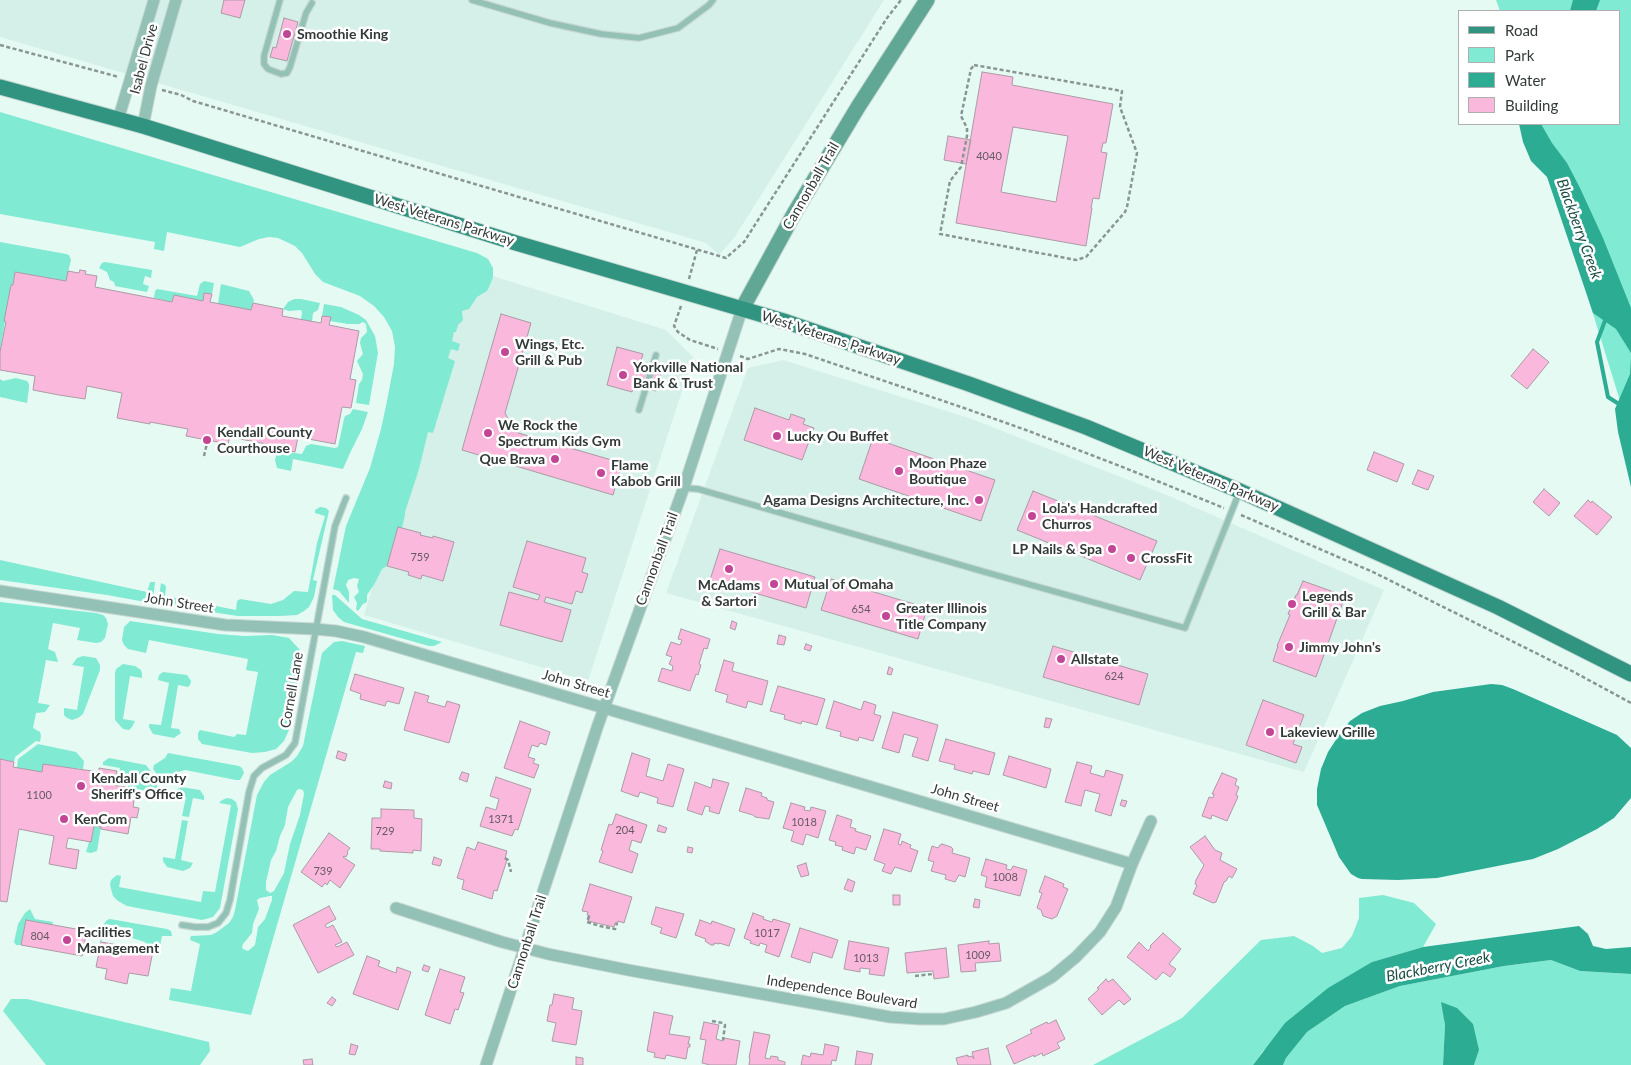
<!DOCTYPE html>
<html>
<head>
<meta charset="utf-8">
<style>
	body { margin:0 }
	#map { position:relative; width:1631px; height:1065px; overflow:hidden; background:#e6faf4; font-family:Lato,sans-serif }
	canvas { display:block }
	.legend { position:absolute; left:1458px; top:10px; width:162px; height:115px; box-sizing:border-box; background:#fff; border:1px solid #adb0af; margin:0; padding:6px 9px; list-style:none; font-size:15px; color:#323a38 }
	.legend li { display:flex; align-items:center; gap:10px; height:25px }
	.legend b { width:25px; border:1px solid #adb0af }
</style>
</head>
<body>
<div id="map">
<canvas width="1631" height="1065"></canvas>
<ul class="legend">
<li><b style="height:6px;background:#309480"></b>Road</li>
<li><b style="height:14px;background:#80ead2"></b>Park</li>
<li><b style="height:14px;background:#2dac94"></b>Water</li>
<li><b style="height:14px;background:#fbb8dd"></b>Building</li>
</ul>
</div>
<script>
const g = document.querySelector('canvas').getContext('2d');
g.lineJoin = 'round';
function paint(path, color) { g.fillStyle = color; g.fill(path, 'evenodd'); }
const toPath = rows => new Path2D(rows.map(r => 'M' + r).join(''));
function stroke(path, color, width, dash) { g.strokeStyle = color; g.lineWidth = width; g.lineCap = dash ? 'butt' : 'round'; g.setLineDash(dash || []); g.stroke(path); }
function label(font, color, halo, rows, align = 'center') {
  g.font = font + ' Lato,sans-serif'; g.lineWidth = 5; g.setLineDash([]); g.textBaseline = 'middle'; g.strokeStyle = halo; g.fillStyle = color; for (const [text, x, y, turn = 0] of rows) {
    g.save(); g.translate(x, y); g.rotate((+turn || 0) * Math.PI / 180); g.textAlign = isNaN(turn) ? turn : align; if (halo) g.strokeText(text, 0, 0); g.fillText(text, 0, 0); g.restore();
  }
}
paint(toPath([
	[0,0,884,0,734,238,719,255,706,243,0,37],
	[467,268,666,330,693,357,588,681,364,615],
	[783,360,969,418,1162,493,1384,590,1304,772,666,593,748,368]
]), '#d4f0e8');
paint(toPath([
	[1496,0,1631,0,1631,436,1534,124,1620,124,1620,11,1500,11],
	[0,112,477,253,488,259,493,268,493,277,490,285,487,291,477,297,469,309,462,311,463,320,458,325,456,332,454,332,452,341,460,344,458,351,451,349,448,358,455,361,433,433,428,432,419,469,405,512,405,515,402,528,398,527,387,566,382,569,375,583,367,595,367,602,363,604,358,611,356,609,357,603,354,597,359,592,357,586,359,579,354,578,348,580,346,585,349,592,349,603,339,591,333,589,346,526,370,468,381,429,387,401,394,364,395,347,392,331,384,317,374,306,360,296,323,282,315,274,302,253,295,246,278,238,269,237,259,239,240,247,167,232,164,251,154,249,155,242,0,214],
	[0,242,66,254,69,255,71,260,66,281,15,272,13,285,11,285,0,352],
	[105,262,152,270,151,278,145,276,143,284,149,286,147,292,115,286,114,282,110,280,107,272,99,268,102,263],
	[204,281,214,283,212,294,204,293,203,301,174,295,172,302,154,298,155,291,157,289,197,296,200,284],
	[221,284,249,291,254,300,251,310,218,304],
	[294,299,301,299,320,303,318,310,313,313,312,322,301,320,302,312,301,310,289,311,283,309,288,302],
	[324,304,341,307,359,315,366,320,375,336,378,353,369,405,356,403,359,384,362,380,363,374,357,361,363,354,360,343,361,338,367,332,366,324,363,322,359,324,348,324,330,321,330,317,322,316],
	[16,378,27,381,29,384,29,388,27,403,0,397,0,379,3,381],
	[353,409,368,412,362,429,350,453,343,469,293,459,291,471,277,468,275,460,277,452,279,451,302,454,306,446,311,444,335,448,338,447,344,419,345,416,350,414],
	[320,507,326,508,329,511,313,580,317,581,314,597,309,607,304,611,297,615,281,616,238,616,158,604,161,583,165,585,166,587,165,596,236,610,237,601,240,599,271,604,283,600,294,591,308,592,317,543,325,516,315,513,315,510],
	[0,560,147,592,150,582,155,582,153,600,151,603,107,595,0,580],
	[332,595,335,595,362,619,442,642,434,646,429,646,344,622,338,617,333,610],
	[0,602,96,613,103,615,106,618,108,624,105,638,101,642,96,643,77,640,80,628,53,623,48,649,55,652,58,662,46,660,38,703,50,705,45,712,36,713,33,728,40,732,41,736,40,742,36,741,15,757,14,762,0,759],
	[130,621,218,634,244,636,272,635,289,638,300,650,301,658,289,730,284,741,276,749,265,752,252,753,202,744,198,739,198,733,200,730,234,737,237,734,246,735,258,672,246,670,248,659,154,641,149,640,146,653,128,649,124,645,122,640,124,627],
	[342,641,365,646,363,653,356,652,251,1015,169,1000,171,988,191,991,200,944,190,940,191,936,211,935,217,932,229,923,233,917,235,910,257,795,264,782,270,775,291,762,297,756,303,746,322,653,334,642],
	[299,789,303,790,304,794,300,815,290,844,284,873,274,891,270,893,266,890,266,882,271,860,276,851,280,836,285,825,288,807,297,790],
	[270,896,272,896,272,900,265,919,258,927,255,945,248,951,243,949,242,947,243,944,252,933,253,924,259,909,257,900,260,898],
	[83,656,96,658,100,665,100,670,83,714,78,718,72,720,67,718,64,715,64,708,77,710,84,667,72,665,77,658],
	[123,664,135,666,141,670,142,674,142,678,130,676,123,719,135,721,132,727,129,730,123,729,115,720,115,673,116,669],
	[163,672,187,675,191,681,190,685,188,687,178,685,171,728,179,729,181,733,174,738,153,734,149,727,149,724,161,725,169,683,158,680,159,675],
	[38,744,76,752,84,761,83,769,43,765,42,772,17,768,18,759],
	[168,753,239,766,242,768,244,773,240,780,236,780,185,770,171,774,163,782,153,769,154,765,165,758],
	[109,758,146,765,158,781,156,793,128,787,129,778,119,776,120,768,103,765,103,762],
	[181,787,200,790,204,796,204,800,193,798,189,817,182,816,186,797,175,794,175,791],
	[227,798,232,799,236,802,238,809,220,908,213,917,202,920,127,906,118,901,113,896,110,885,111,880,117,875,121,876,119,887,201,902,203,891,215,892,231,805,219,803,222,800],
	[182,820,188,821,181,860,193,863,190,868,183,871,167,867,163,861,163,857,175,859],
	[94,826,101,827,97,851,91,853,86,852,89,842,91,842],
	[1383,895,1414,903,1436,924,1423,947,1372,962,1263,1051,1253,1065,1093,1065,1182,1018,1261,940,1294,936,1313,946,1322,953,1342,948,1352,936,1359,918,1359,898],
	[30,909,35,919,53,922,52,925,26,920,21,945,16,945,14,942,18,924,25,913],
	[110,919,167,929,171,931,172,936,162,936,158,956,157,956,156,949,154,947,148,947,145,942,132,938,133,929,106,924,101,942,100,941,103,925,107,920],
	[1551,960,1580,971,1631,974,1631,1065,1474,1065,1479,1050,1442,1002,1445,1025,1443,1065,1283,1065,1286,1058,1307,1032,1345,1006,1400,986,1504,966],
	[11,999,27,999,209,1042,210,1051,200,1065,46,1065,3,1011]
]), '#80ead2');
paint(toPath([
	[1573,0,1600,0,1596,11,1570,11],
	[1519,124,1541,124,1552,143,1567,163,1580,188,1603,238,1631,308,1631,353,1616,329,1593,313,1547,177,1531,161,1523,142],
	[1631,358,1631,487,1618,432,1615,409,1630,374],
	[1491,684,1502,685,1513,689,1617,735,1631,748,1631,798,1614,818,1597,829,1558,849,1533,859,1437,878,1398,880,1362,879,1358,878,1351,874,1339,857,1317,805,1317,789,1321,769,1328,752,1341,732,1350,721,1362,713,1380,706,1403,701,1433,692],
	[1579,926,1588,934,1593,946,1606,949,1631,947,1631,974,1580,971,1551,960,1504,966,1400,986,1345,1006,1307,1032,1286,1058,1283,1065,1253,1065,1285,1023,1328,988,1372,962,1423,947],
	[1441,1002,1457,1008,1473,1024,1479,1050,1474,1065,1443,1065,1445,1025]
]), '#2dac94');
stroke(toPath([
	[1606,318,1597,342,1608,397,1622,406]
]), '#2dac94', 4);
const building = toPath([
	[224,0,245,0,240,18,221,13,224,0],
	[284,18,298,22,287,61,270,57,273,47,276,48,284,18],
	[982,72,1013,77,1012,85,1113,104,1106,143,1103,143,1101,152,1107,153,1099,199,1093,198,1091,208,1092,208,1086,246,956,223,982,72],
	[1013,127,1068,136,1056,202,1001,192,1013,127],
	[948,136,971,140,966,164,944,160,948,136],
	[80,270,86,271,85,274,97,276,95,287,172,302,174,295,203,301,204,293,212,294,210,302,251,310,253,303,283,309,282,316,321,323,322,316,331,317,329,325,359,331,350,379,356,380,351,408,342,407,335,444,298,437,295,452,266,446,266,444,230,437,228,444,186,436,188,429,150,422,150,424,117,418,122,393,87,386,85,399,59,395,33,390,35,376,0,370,0,352,6,322,4,321,11,285,13,285,15,272,66,281,68,271,79,273,80,270],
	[501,314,531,323,505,413,515,432,622,463,613,495,462,450,501,314],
	[617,347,643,354,632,392,607,385,617,347],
	[1533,349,1549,362,1527,389,1511,376,1533,349],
	[640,364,662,370,656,391,634,385,640,364],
	[755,408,789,420,791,414,805,419,803,424,814,428,802,460,744,440,755,408],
	[873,438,995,480,981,521,859,479,873,438],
	[1374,452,1404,464,1397,482,1367,470,1374,452],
	[1418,470,1434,476,1428,490,1412,484,1418,470],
	[1544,489,1560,503,1549,516,1533,502,1544,489],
	[1033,491,1157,541,1140,580,1017,530,1033,491],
	[1588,500,1591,503,1592,501,1612,517,1597,535,1574,516,1588,500],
	[398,527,421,533,420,535,433,538,433,536,454,542,443,581,422,575,421,579,408,575,409,572,387,566,398,527],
	[527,541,586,558,582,572,588,574,582,593,576,591,572,604,546,597,544,602,571,610,562,642,500,625,509,592,538,600,540,595,513,587,527,541],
	[720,549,815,577,806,608,710,580,720,549],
	[831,579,927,608,918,639,821,610,831,579],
	[1303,581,1345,596,1316,677,1273,661,1278,646,1277,646,1290,615,1288,614,1296,595,1297,595,1303,581],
	[732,621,737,623,735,630,730,628,732,621],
	[681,629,710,639,707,649,704,648,699,664,701,665,698,675,696,674,690,691,658,681,662,668,672,671,673,666,669,664,672,657,666,655,671,642,680,645,682,640,678,639,681,629],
	[779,635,786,637,784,645,777,644,779,635],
	[806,644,812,646,810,651,804,649,806,644],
	[1053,646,1148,674,1139,705,1043,677,1053,646],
	[724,660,734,663,732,671,768,681,762,705,748,701,746,708,726,702,728,695,715,691,724,660],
	[889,667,893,669,891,675,887,674,889,667],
	[355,674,404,688,399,704,387,701,385,706,360,699,361,694,350,690,355,674],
	[778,686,825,699,817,725,802,721,801,724,784,719,785,715,770,711,778,686],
	[415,692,429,696,427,702,445,707,447,701,460,705,449,743,404,730,415,692],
	[1263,700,1304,715,1293,744,1302,747,1296,763,1246,745,1263,700],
	[834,701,861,710,864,701,876,705,874,714,881,716,873,741,859,737,858,741,840,736,841,732,826,728,834,701],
	[893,712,938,725,928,761,912,756,918,738,904,734,899,753,882,748,893,712],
	[1046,718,1052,719,1049,728,1044,727,1046,718],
	[520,721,550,732,546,745,540,743,538,747,532,745,528,757,535,759,533,763,539,765,534,778,504,768,520,721],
	[946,739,995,753,989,775,973,771,972,774,954,769,955,765,939,761,946,739],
	[338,751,347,754,345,761,336,758,338,751],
	[632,753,650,759,646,776,663,781,668,764,684,769,673,807,657,803,658,798,640,792,638,797,621,791,632,753],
	[1009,756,1051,769,1046,788,1003,775,1009,756],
	[0,759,14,762,13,767,42,772,43,764,99,772,99,768,117,771,114,785,136,789,133,807,139,808,137,818,131,817,128,834,101,829,101,827,94,826,91,842,68,838,66,848,79,850,76,869,49,864,54,836,19,829,7,902,0,901,0,759],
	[1077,762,1092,766,1090,773,1104,777,1106,770,1123,775,1111,816,1095,811,1100,794,1085,790,1081,806,1065,802,1077,762],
	[462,772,469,774,467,782,459,779,462,772],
	[1222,773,1237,779,1235,785,1239,787,1236,795,1238,796,1237,799,1227,821,1212,815,1211,819,1202,816,1209,797,1213,798,1214,794,1212,794,1222,773],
	[496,777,531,789,518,830,515,829,512,836,480,826,486,807,496,810,499,799,490,796,496,777],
	[713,779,729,783,719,814,709,811,710,807,705,806,702,815,687,810,695,782,711,788,713,779],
	[385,781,392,783,391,789,383,787,385,781],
	[746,788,762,793,761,796,767,798,767,800,774,802,769,819,755,817,753,815,739,811,746,788],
	[1122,800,1127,801,1125,807,1120,805,1122,800],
	[791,803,805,807,804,810,810,811,811,807,826,811,818,838,806,834,803,845,791,841,794,831,783,828,791,803],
	[381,809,414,810,414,818,422,819,421,851,413,850,413,853,380,851,380,849,371,849,372,818,381,818,381,809],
	[616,814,647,825,641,843,632,840,629,850,638,854,632,873,599,862,603,851,601,850,609,824,612,825,616,814],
	[837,815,852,820,850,827,856,829,855,831,871,836,866,850,856,847,854,854,842,850,843,847,835,845,836,842,829,840,837,815],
	[659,825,667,828,665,833,657,831,659,825],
	[884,829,901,834,898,844,901,845,902,841,911,845,910,848,918,851,911,872,895,867,891,874,882,871,885,864,874,860,884,829],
	[329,833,350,848,347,852,348,853,346,857,344,856,343,857,355,865,340,888,330,880,327,885,325,883,322,887,301,872,329,833],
	[1205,836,1215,850,1222,853,1220,860,1237,869,1232,878,1229,876,1226,881,1224,882,1216,902,1213,903,1193,894,1197,885,1195,884,1196,880,1204,865,1190,847,1205,836],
	[478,842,507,851,505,859,507,860,497,891,494,890,492,899,462,889,464,880,457,878,467,847,475,850,478,842],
	[942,844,951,847,953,849,952,853,970,858,965,877,959,875,955,882,945,879,946,875,931,871,934,862,928,860,932,846,938,848,940,845,942,844],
	[688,847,693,848,692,853,687,852,688,847],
	[434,857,442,860,440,866,432,864,434,857],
	[986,859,1007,865,1006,869,1011,870,1013,866,1027,870,1020,896,985,887,987,877,981,875,986,859],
	[806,863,809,875,801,877,797,866,806,863],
	[1045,876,1064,884,1063,887,1068,889,1057,916,1052,919,1043,916,1041,910,1037,908,1042,893,1039,892,1045,876],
	[848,879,855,882,852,892,844,889,848,879],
	[590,884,632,897,624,923,618,921,618,923,615,923,614,927,588,921,590,916,587,915,588,912,582,911,590,884],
	[893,895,900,895,900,905,893,905,893,895],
	[975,899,980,900,979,908,973,907,975,899],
	[329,906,336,919,325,925,327,928,333,925,342,942,335,945,337,947,347,942,354,955,318,973,293,925,329,906],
	[656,907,684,914,676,938,660,933,662,928,651,924,656,907],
	[753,913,764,917,763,919,772,922,773,919,790,924,779,957,765,952,767,945,760,943,759,946,750,943,751,941,744,938,753,913],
	[26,920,87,931,82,956,21,945,26,920],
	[700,920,711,924,712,921,735,929,729,946,719,943,719,944,714,943,714,945,711,945,705,941,706,939,695,935,700,920],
	[800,928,838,940,832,958,813,952,810,963,791,957,800,928],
	[1163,933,1181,949,1169,964,1176,969,1170,977,1163,972,1156,980,1127,957,1139,942,1148,951,1151,947,1150,946,1163,933],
	[849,941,889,948,884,976,869,974,870,969,860,968,860,972,844,969,849,941],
	[989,941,989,944,999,943,1001,961,975,963,976,971,961,972,958,945,989,941],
	[101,942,153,951,148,976,129,973,127,984,105,979,107,969,96,967,101,942],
	[946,948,949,977,934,979,933,971,907,973,905,953,946,948],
	[367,956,380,961,378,966,396,973,397,967,411,972,398,1010,353,994,367,956],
	[424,965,430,967,428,972,422,970,424,965],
	[440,969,465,977,460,992,464,993,458,1010,455,1009,450,1024,425,1015,440,969],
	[1106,979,1108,982,1113,979,1131,999,1124,1005,1119,1000,1102,1015,1088,999,1099,989,1097,988,1106,979],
	[554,994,574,998,572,1009,582,1011,576,1045,552,1041,556,1023,547,1021,550,1005,552,1005,554,994],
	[332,997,336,1000,332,1006,327,1003,332,997],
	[654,1012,673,1016,669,1034,690,1037,688,1044,690,1044,690,1047,688,1047,686,1059,666,1055,665,1059,654,1057,655,1053,647,1051,654,1012],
	[1056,1020,1065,1039,1057,1043,1060,1048,1043,1056,1042,1053,1034,1057,1034,1055,1014,1064,1006,1046,1032,1033,1030,1030,1047,1022,1048,1024,1056,1020],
	[704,1022,719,1025,716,1039,723,1041,724,1038,740,1041,736,1065,710,1065,702,1063,706,1040,700,1039,704,1022],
	[754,1032,770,1035,765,1058,770,1059,771,1056,778,1057,778,1060,785,1062,785,1065,749,1065,750,1058,749,1058,754,1032],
	[351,1044,358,1046,355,1055,349,1054,351,1044],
	[825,1044,839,1047,836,1061,832,1060,831,1065,801,1065,803,1055,810,1057,811,1053,823,1055,825,1044],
	[988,1048,991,1065,958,1065,956,1058,968,1055,968,1057,972,1056,974,1059,972,1052,988,1048],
	[857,1051,873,1054,871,1065,855,1065,857,1051],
	[576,1057,583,1058,583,1065,576,1065,576,1057],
	[312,1059,313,1065,304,1065,303,1060,312,1059]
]);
paint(building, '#fbb8dd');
stroke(building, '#ab9ba4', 1);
const service = toPath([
	[280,0,264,56,264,64,268,69,281,74,287,73,290,67,306,13,312,3],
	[472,0,550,23,601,34,639,38,678,28,709,5,713,0],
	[639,410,656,355],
	[684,488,698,489,985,572,1185,628,1239,493],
	[182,925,195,927,208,927,218,923,226,913,230,900,249,792,254,776,262,768,286,755,295,743,335,526,346,498]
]);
const minor = toPath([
	[118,120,154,0],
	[143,126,151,86,176,0],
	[0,591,225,625,315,629,336,631,364,637,1132,864],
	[396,908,502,942,548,954,628,970,890,1017,920,1019,944,1019,976,1012,1006,1003,1052,977,1076,957,1100,932,1116,907,1132,864,1151,821],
	[486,1065,598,725,684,487,742,309]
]);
const secondary = toPath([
	[742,309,795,212,858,107,927,0]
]);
const primary = toPath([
	[0,87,143,126,516,243,787,322,969,384,1086,427,1240,491,1498,607,1631,674]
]);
stroke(service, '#c6d7d2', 8);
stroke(minor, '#c6d7d2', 13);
stroke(secondary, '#c6d7d2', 17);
stroke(primary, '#c6d7d2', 17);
stroke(toPath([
	[0,45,119,77],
	[974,65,1122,91,1120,107,1137,153,1127,207,1125,212,1086,257,1076,260,940,234,950,181,961,167,967,136,967,128,961,116,971,69,974,65],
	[162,90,181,95,193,101,726,258,744,242,887,18,901,0],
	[689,279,697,250],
	[681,306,674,326,678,332,690,340,718,349],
	[740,356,748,359,779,349,805,354,964,408,1026,430,1120,466,1224,508],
	[204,456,207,443],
	[1241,515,1373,572,1572,671,1631,703],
	[505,858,508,860,511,872],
	[589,916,587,922,600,926,615,929,617,923],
	[915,976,933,974],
	[712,1021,723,1023,725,1025,723,1040]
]), '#899693', 2.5, [4, 2.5]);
stroke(service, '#94c1b5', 5.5);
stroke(minor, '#94c1b5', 11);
stroke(secondary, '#60a796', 15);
stroke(primary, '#309480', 15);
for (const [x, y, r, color] of [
	[287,34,5,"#c24695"],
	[505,352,5,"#c24695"],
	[623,375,5,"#c24695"],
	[488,433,5,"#c24695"],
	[777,436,5,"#c24695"],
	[207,440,5,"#c24695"],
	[555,459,5,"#c24695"],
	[899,471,5,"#c24695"],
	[601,473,5,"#c24695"],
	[979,500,5,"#c24695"],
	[1032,516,5,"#c24695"],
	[1112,549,5,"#c24695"],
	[1131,558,5,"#c24695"],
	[729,569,5,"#c24695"],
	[774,584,5,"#c24695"],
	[1292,604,5,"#c24695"],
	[886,616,5,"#c24695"],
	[1289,647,5,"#c24695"],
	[1061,659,5,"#c24695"],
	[1270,732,5,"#c24695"],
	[81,786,5,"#c24695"],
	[64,819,5,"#c24695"],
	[67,940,5,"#c24695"]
]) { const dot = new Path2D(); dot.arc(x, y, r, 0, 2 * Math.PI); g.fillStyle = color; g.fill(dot); stroke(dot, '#fff', 2); }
label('11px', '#645a61', null, [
	["4040",989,156],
	["759",420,557],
	["654",861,609],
	["624",1114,676],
	["1100",39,795],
	["1371",501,819],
	["1018",804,822],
	["204",625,830],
	["729",385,831],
	["739",323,871],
	["1008",1005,877],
	["1017",767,933],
	["804",40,936],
	["1009",978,955],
	["1013",866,958]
]);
label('bold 14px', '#323a38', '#fff', [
	["Smoothie King",297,34],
	["Wings, Etc.",515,344],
	["Grill & Pub",515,360],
	["Yorkville National",633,367],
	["Bank & Trust",633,383],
	["We Rock the",498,425],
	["Spectrum Kids Gym",498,441],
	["Kendall County",217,432],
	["Courthouse",217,448],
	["Lucky Ou Buffet",787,436],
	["Que Brava",545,459,"right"],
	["Moon Phaze",909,463],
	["Boutique",909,479],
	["Flame",611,465],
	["Kabob Grill",611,481],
	["Agama Designs Architecture, Inc.",969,500,"right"],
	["Lola's Handcrafted",1042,508],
	["Churros",1042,524],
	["LP Nails & Spa",1102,549,"right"],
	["CrossFit",1141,558],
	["Mutual of Omaha",784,584],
	["McAdams",729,585,"center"],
	["& Sartori",729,601,"center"],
	["Legends",1302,596],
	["Grill & Bar",1302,612],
	["Greater Illinois",896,608],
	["Title Company",896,624],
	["Jimmy John's",1299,647],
	["Allstate",1071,659],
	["Lakeview Grille",1280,732],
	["Kendall County",91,778],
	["Sheriff's Office",91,794],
	["KenCom",74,819],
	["Facilities",77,932],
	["Management",77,948]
], 'left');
label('14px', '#323a38', '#fff', [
	["Isabel Drive",144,59,-75],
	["Cannonball Trail",811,186,-60],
	["West Veterans Parkway",444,220,17],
	["West Veterans Parkway",831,338,18],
	["West Veterans Parkway",1211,479,23],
	["Cannonball Trail",657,559,-70],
	["John Street",179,603,9],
	["John Street",576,684,16],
	["Cornell Lane",292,690,-80],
	["John Street",965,798,16],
	["Cannonball Trail",527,942,-72],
	["Independence Boulevard",842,992,9]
]);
label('italic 15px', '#1a4d43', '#fff', [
	["Blackberry Creek",1579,229,70],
	["Blackberry Creek",1438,967,-11]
]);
</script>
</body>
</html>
